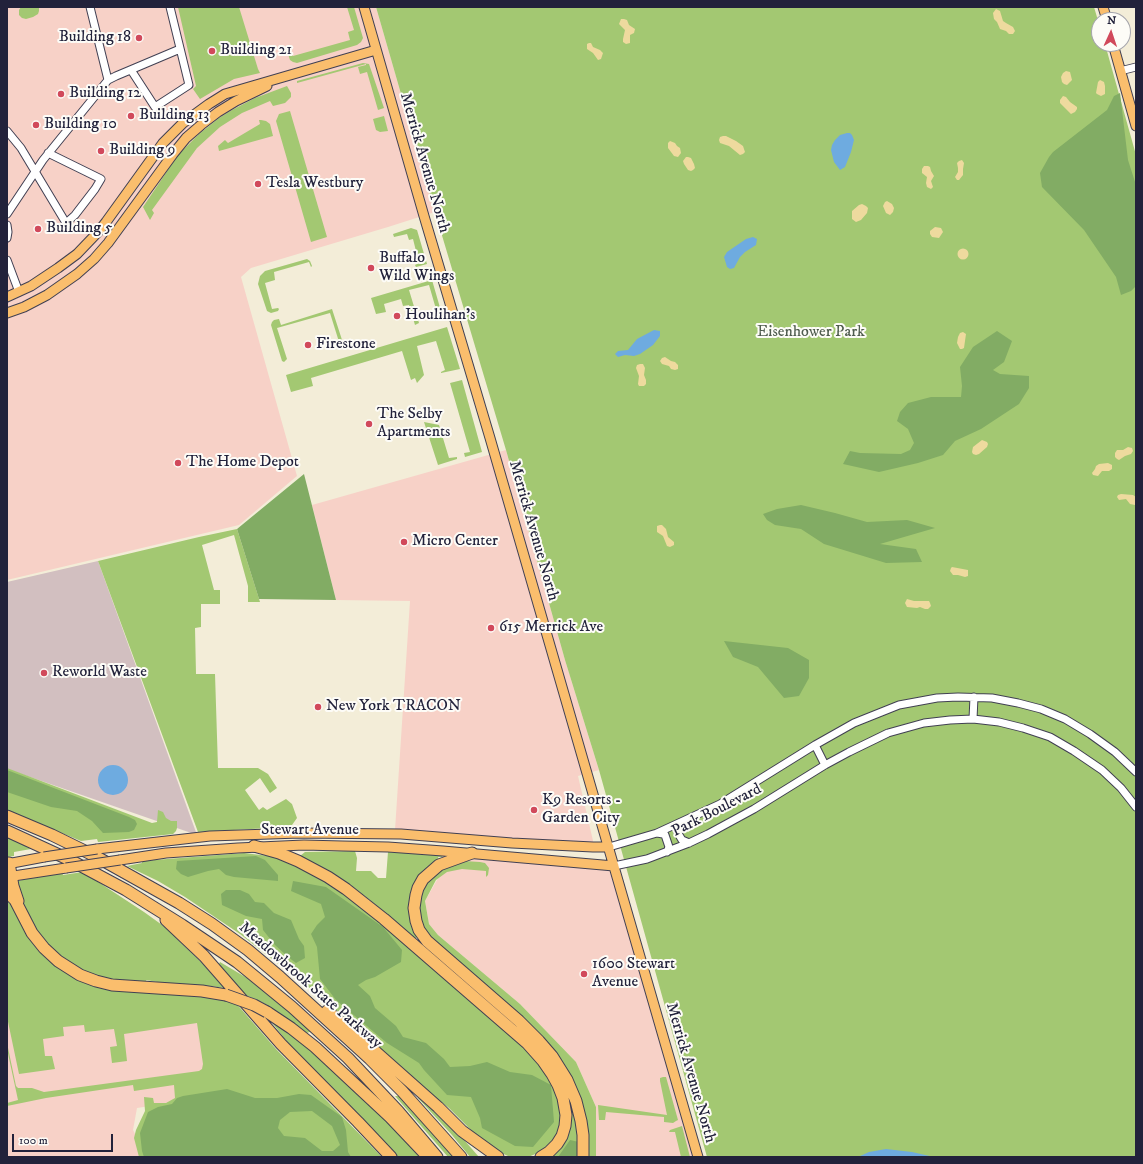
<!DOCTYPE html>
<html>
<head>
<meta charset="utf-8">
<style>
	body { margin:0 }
	#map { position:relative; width:1143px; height:1164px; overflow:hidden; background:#f3edd8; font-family:"IM FELL DW Pica",serif }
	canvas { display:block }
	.frame { position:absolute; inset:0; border:8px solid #22223b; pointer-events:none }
	.north { position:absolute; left:1091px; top:12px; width:40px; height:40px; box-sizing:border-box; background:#fdfcf7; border:1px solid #a5a5ac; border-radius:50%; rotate:3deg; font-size:11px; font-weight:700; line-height:16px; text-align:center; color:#22223b }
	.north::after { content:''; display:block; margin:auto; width:14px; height:18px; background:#d1495b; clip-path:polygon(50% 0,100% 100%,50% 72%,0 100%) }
	.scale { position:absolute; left:12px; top:1134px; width:101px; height:18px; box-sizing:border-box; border:2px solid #22223b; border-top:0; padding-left:5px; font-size:12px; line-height:14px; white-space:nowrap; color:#22223b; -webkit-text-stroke:3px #fdfcf7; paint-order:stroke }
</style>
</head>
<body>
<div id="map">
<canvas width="1143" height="1164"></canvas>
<div class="frame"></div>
<div class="north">N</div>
<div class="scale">100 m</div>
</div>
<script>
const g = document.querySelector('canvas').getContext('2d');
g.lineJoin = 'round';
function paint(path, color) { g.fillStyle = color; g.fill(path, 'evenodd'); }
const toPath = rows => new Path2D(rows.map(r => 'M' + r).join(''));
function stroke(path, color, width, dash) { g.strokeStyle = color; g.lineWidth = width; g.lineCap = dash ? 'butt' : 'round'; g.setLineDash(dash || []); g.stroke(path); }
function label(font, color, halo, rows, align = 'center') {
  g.font = font + ' "IM FELL DW Pica",serif'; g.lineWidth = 4; g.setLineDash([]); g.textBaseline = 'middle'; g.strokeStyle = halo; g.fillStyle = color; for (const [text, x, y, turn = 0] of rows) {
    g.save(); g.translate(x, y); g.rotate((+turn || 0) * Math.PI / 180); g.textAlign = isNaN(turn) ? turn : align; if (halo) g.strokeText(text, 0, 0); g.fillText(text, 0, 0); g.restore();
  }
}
paint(toPath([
	[7,7,376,7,435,212,388,227,251,268,241,277,297,476,239,525,7,580],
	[506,450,565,660,599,770,578,776,594,845,395,830,410,601,336,600,312,505],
	[443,855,615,863,697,1157,596,1157,596,1107,576,1062,520,1004,438,935,429,924,425,901,445,866,442,857],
	[7,935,9,940,225,1007,211,1097,137,1108,133,1130,147,1157,7,1157]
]), '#f7d1c7');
paint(toPath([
	[98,561,197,835,7,769,7,582]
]), '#d2bfc0');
paint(toPath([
	[21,7,39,7,39,11,38,14,33,17,26,19,22,18,19,15,19,10],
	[178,7,239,7,258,69,260,73,234,79,200,99,193,89,196,86],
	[347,7,354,7,363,38,361,42,357,45,297,63,293,62,290,60,289,57,288,53,291,52,293,56,350,40,348,32,354,30],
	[376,7,1094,7,1099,24,1099,44,1105,44,1136,155,1136,1157,707,1157,599,770,565,660,506,450,435,212],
	[363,63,369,64,384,108,378,110,367,72,360,74,358,67,366,65,366,64,297,83,297,81],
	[287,86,291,93,291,97,285,103,273,106,270,101,242,113,220,127,197,148,152,210,154,213,150,220,143,207,178,155,199,134,219,118,232,110,255,98],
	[290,111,327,237,311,242,276,121,279,114],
	[384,116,388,131,380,132,376,130,373,119],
	[259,120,261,120,266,121,270,124,273,136,219,151,218,146,225,140,228,143,260,124],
	[411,228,417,230,427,264,416,267,415,265,419,263,413,239,409,240,407,234,394,237,393,234],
	[307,259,310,261,312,266,311,267,309,262,274,272,275,280,265,283,272,309,278,308,279,309,278,311,271,313,267,311,258,284,260,276,265,271],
	[432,280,443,318,434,321,433,318,438,316,429,285,409,290,419,323,415,325,409,305,403,306,401,299,384,304,386,312,376,314,371,298],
	[332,309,343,343,340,345,330,313,277,328,287,359,284,362,282,361,271,325,272,322,274,320,279,319,281,325],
	[447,327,460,369,441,373,441,372,445,370,436,341,417,346,424,375,417,383,415,378,411,380,402,351,311,378,313,386,291,392,286,375],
	[462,380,482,452,465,457,464,453,470,452,450,383],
	[424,422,439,425,449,458,457,457,457,459,438,465],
	[237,529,260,602,248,602,248,586,234,535,202,545,214,590,220,590,220,604,201,604,201,627,195,628,196,674,215,674,218,768,258,768,268,774,277,788,270,793,260,778,245,790,259,810,263,807,267,810,286,799,292,804,297,818,292,825,287,827,198,832,98,561,199,537],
	[7,768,152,823,157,822,158,810,163,812,166,818,171,821,177,821,177,828,176,831,173,834,98,842,97,839,81,841,7,810],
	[7,837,19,842,31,849,14,852,14,856,7,857],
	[355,851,357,858,356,871,371,871,378,878,386,878,388,852,443,855,442,857,438,857,439,860,417,880,418,936,415,939,370,900,349,884,322,868,300,856,305,852],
	[244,853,277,857,335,884,508,1031,537,1059,554,1085,561,1103,562,1121,555,1139,543,1151,528,1157,508,1156,488,1147,449,1108,401,1070,327,1002,240,934,185,897,158,881,127,866,142,863,142,861],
	[464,861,480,862,485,863,489,868,488,875,486,877,486,871,462,869,447,872,436,880,425,901,429,924,438,935,520,1004,576,1062,596,1107,596,1157,586,1157,571,1079,431,940,423,928,418,914,419,898,426,881,438,869],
	[62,872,63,875,83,872,144,912,176,935,176,938,203,964,224,988,211,986,169,984,146,980,147,982,108,979,93,975,76,967,60,957,47,944,33,926,23,906,17,881],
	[7,895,22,923,79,978,187,994,235,1002,276,1049,382,1157,139,1157,134,1138,136,1130,145,1111,144,1097,153,1098,154,1103,166,1103,175,1098,174,1085,134,1091,133,1085,46,1098,7,1106,7,1103,18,1100,7,1049,7,1043,16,1086,18,1088,32,1088,44,1092,199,1071,202,1069,203,1064,197,1023,124,1034,127,1061,112,1063,110,1047,117,1046,114,1029,85,1032,84,1025,63,1027,64,1036,43,1039,45,1056,52,1056,55,1069,19,1074,7,1017],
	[220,962,247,978,312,1031,307,1033,279,1013,262,1002,245,995,219,964],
	[266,1015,283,1027,332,1067,424,1157,396,1157,292,1048],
	[663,1077,666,1077,678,1120,676,1121,673,1123,664,1122,664,1117,606,1112,605,1120,599,1120,598,1105,667,1115,660,1081,660,1078],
	[395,1096,399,1096,454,1157,448,1157],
	[420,1096,458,1133,479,1157,470,1157,452,1135,418,1098],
	[571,1114,576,1114,579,1135,578,1157,549,1157],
	[682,1126,690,1157,681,1157,675,1132,669,1132,670,1130]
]), '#a3c872');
paint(toPath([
	[1120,93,1128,160,1136,185,1136,286,1131,291,1121,295,1116,277,1084,230,1042,187,1040,173,1049,157,1053,152,1107,110,1114,96],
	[997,331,1012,341,1004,362,993,370,1000,374,1029,376,1029,388,1019,404,981,429,955,441,943,455,918,463,879,472,843,464,850,451,860,453,901,454,910,450,914,443,908,429,897,421,900,412,908,403,931,397,961,397,962,386,960,367,973,347],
	[304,474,336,600,259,599,237,529],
	[801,505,835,513,867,522,907,520,935,528,880,544,916,549,922,562,886,563,824,544,801,529,775,525,767,520,763,514,777,509],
	[724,641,788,648,809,660,809,678,799,696,784,698,758,667,733,657],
	[7,770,129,817,135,820,137,824,134,830,129,832,103,833,92,821,77,811,51,807,7,792],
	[256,856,265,860,278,875,278,881,234,877,226,875,219,869,208,871,188,877,181,874,176,869,177,861],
	[293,881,326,887,383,927,402,950,401,962,375,977,366,980,358,985,370,996,375,1008,396,1026,403,1037,426,1043,444,1059,450,1067,470,1066,487,1062,510,1072,532,1075,551,1085,554,1122,533,1147,515,1146,482,1128,480,1118,471,1097,447,1095,424,1070,419,1063,387,1043,336,1000,320,979,317,947,311,934,317,925,325,917,321,904,291,891],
	[226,890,240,890,249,894,255,902,264,903,274,913,291,920,299,939,304,946,305,958,296,963,288,957,275,945,263,930,262,919,246,916,222,905,221,894],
	[227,1089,255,1098,277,1098,299,1094,311,1095,342,1117,346,1130,348,1152,351,1157,144,1157,142,1151,140,1133,148,1112,158,1107,172,1104,177,1098,183,1096],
	[312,1111,332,1126,340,1145,333,1151,322,1151,305,1138,284,1136,278,1128,280,1120,290,1112],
	[570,1140,579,1142,578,1157,558,1157]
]), '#82ac64');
paint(toPath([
	[996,9,1000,11,1003,21,1006,23,1013,27,1015,31,1013,34,1009,34,1006,31,1000,29,997,22,994,19,993,13],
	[621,19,624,19,627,20,629,25,635,29,634,33,630,35,630,43,626,44,623,42,623,39,625,30,619,24],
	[589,43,591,43,593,47,600,50,603,53,601,59,598,60,593,53,587,49,587,44],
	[1066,71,1070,72,1072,80,1067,85,1064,84,1062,82,1061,77,1063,73],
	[1100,80,1104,82,1105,86,1105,94,1101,96,1097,94,1096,93,1098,82],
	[1063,96,1066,97,1070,102,1077,107,1077,109,1075,112,1071,114,1060,103,1060,100],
	[723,136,726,136,736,141,743,146,745,152,743,154,740,155,729,146,720,143,719,140,720,137],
	[670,141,675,143,677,146,680,148,681,153,678,157,674,156,668,148,668,143],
	[686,157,688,157,691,158,694,164,695,168,693,170,691,171,688,170,684,164,683,161],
	[962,160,964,163,963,169,963,175,959,180,957,180,955,177,958,172,958,168,957,163,959,161],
	[924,166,928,166,930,167,931,171,934,176,931,181,933,187,931,189,927,187,926,183,927,177,922,173,922,169],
	[887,201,892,204,894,208,893,212,890,215,886,213,883,206,885,202],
	[862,204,866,206,868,208,867,213,861,220,856,222,852,219,852,211,859,205],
	[935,227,941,228,943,232,939,238,932,237,930,234,930,231],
	'957.5 254a5.5 5.5 0 1 1 11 0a5.5 5.5 0 1 1-11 0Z',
	[963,332,966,334,964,348,962,349,960,349,957,343,958,337,960,333],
	[665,357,671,361,675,362,678,365,678,369,675,370,671,369,669,366,662,364,660,361,662,358],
	[640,364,643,364,645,368,644,375,646,380,646,384,644,386,639,386,638,384,639,376,636,368,637,365],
	[982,440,987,442,988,444,987,447,979,454,976,455,973,454,972,452,973,447],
	[1128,447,1132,448,1133,451,1131,454,1125,456,1119,460,1117,459,1115,457,1115,453,1117,450,1123,450],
	[1108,463,1112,465,1112,469,1109,471,1102,471,1098,476,1093,475,1092,473,1095,469,1096,466,1099,464],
	[1121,494,1133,495,1136,497,1136,504,1135,505,1130,504,1126,499,1119,500,1117,497,1118,495],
	[660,525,662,525,666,529,668,537,674,542,674,545,670,547,667,546,663,536,657,532,657,526],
	[952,567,968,570,968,576,965,577,958,575,953,575,950,571,951,568],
	[907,599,914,601,929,601,930,603,931,606,928,609,925,609,920,607,917,608,907,607,905,603]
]), '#eeda9e');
paint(toPath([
	[847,133,850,133,852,135,854,140,851,152,845,167,840,170,834,162,831,150,832,145,835,140,840,135],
	[753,237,757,239,756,245,745,252,740,257,734,268,730,269,727,267,724,257,727,252,746,239],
	[654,330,660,331,660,336,653,345,640,354,634,356,625,355,618,357,615,354,618,351,628,350,637,339],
	'98 780a15 15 0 1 1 30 0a15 15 0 1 1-30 0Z',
	[886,1149,912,1152,934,1157,858,1157,869,1152]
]), '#6eabe0');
const minor = toPath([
	[90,7,108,80],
	[131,70,155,107,189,85,170,7],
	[1120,71,1136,67],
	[7,131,21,148,66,223,75,215,95,189,101,179,48,153],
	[7,214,43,160,108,80,116,76,180,49],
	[7,225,8,232,7,238],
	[7,260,19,292],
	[973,719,974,697],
	[815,745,825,765],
	[679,823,677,829,679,835,682,840,689,843],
	[657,833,663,834,665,835,669,847,667,852],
	[609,847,657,833,720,804,815,745,854,723,899,705,937,698,958,697,992,698,1018,703,1041,709,1065,719,1090,734,1115,752,1136,772],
	[614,866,647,859,689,843,708,834,754,809,825,765,849,752,888,733,924,723,950,720,973,719,999,722,1023,728,1050,737,1074,751,1102,770,1121,788,1136,807]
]);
const major = toPath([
	[364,7,424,216,490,438,698,1157],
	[1103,7,1107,20],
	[1113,44,1136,126],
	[7,297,31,286,58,268,77,254,99,231,106,222,163,143,183,123,209,104,225,94,376,50],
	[7,313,24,307,47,295,77,274,94,259,108,243,173,154,186,138,201,125,218,112,236,101,267,86],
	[97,849,210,836,300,833,401,834,512,843,593,847,609,847],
	[120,860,166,853,238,848,304,845,342,846,388,847,443,851,614,866],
	[7,864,44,857],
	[7,877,66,868]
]);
const highway = toPath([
	[7,816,52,835,95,856,179,903,212,924,248,950,280,977,370,1059,402,1091,461,1157],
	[7,831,70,860,126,890,182,925,237,962,292,1007,348,1058,398,1111,437,1157],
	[254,846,279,853,298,861,328,877,346,889,384,919,527,1043,543,1061,552,1074,558,1085,563,1098,566,1115,565,1126,562,1136,557,1144,549,1152,541,1157],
	[472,853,439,865,423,879,418,888,416,895,414,908,416,921,419,930,427,941,519,1021,539,1041,552,1056,567,1080,576,1101,581,1121,583,1135,583,1157],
	[9,863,13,886,18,901],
	[7,892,15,900,32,933,44,948,58,961,80,975,96,981,112,985,202,991,226,995],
	[166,920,204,956,281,1044,358,1122,391,1157],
	[327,1011,376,1052,438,1107,462,1131,498,1157],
	[267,1012,291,1028,315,1047,390,1117,428,1157]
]);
stroke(minor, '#414053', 9);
stroke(major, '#414053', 11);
stroke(highway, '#414053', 13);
stroke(minor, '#fff', 7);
stroke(major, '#fabe6d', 9);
stroke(highway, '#fabe6d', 11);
const majorBridge = toPath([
	[44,857,97,849],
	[66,868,120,860]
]);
const highwayBridge = toPath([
	[226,995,254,1005,267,1012]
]);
stroke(majorBridge, '#414053', 11, []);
stroke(highwayBridge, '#414053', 13, []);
stroke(majorBridge, '#fabe6d', 9);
stroke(highwayBridge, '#fabe6d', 11);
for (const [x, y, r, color] of [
	[139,38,4,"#d1495b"],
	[212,51,4,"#d1495b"],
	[61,94,4,"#d1495b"],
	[131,116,4,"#d1495b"],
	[36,125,4,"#d1495b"],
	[101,151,4,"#d1495b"],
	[258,184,4,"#d1495b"],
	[38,229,4,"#d1495b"],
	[371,268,4,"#d1495b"],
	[397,316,4,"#d1495b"],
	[308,345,4,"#d1495b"],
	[369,424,4,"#d1495b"],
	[178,463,4,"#d1495b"],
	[404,542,4,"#d1495b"],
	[491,628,4,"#d1495b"],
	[44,673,4,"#d1495b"],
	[318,707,4,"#d1495b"],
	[534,810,4,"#d1495b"],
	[584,974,4,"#d1495b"]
]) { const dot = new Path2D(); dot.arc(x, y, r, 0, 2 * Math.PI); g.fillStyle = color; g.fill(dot); stroke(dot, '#fdfcf7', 1.5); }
label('16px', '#22223b', '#fdfcf7', [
	["Building 18",131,38,"right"],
	["Building 21",220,51],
	["Building 12",69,94],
	["Building 13",139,116],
	["Building 10",44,125],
	["Building 9",109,151],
	["Tesla Westbury",266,184],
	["Building 5",46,229],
	["Buffalo",379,259],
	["Wild Wings",379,277],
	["Houlihan's",405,316],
	["Firestone",316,345],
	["The Selby",377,415],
	["Apartments",377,433],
	["The Home Depot",186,463],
	["Micro Center",412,542],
	["615 Merrick Ave",499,628],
	["Reworld Waste",52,673],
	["New York TRACON",326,707],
	["K9 Resorts -",542,801],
	["Garden City",542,819],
	["1600 Stewart",592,965],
	["Avenue",592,983]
], 'left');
label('16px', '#22223b', '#fdfcf7', [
	["Merrick Avenue North",424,163,74],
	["Merrick Avenue North",533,531,74],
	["Park Boulevard",717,811,-27],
	["Stewart Avenue",310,831],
	["Meadowbrook State Parkway",310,986,41],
	["Merrick Avenue North",690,1073,74]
]);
label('16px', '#4f5c4e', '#fdfcf7', [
	["Eisenhower Park",811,333]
]);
</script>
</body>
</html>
